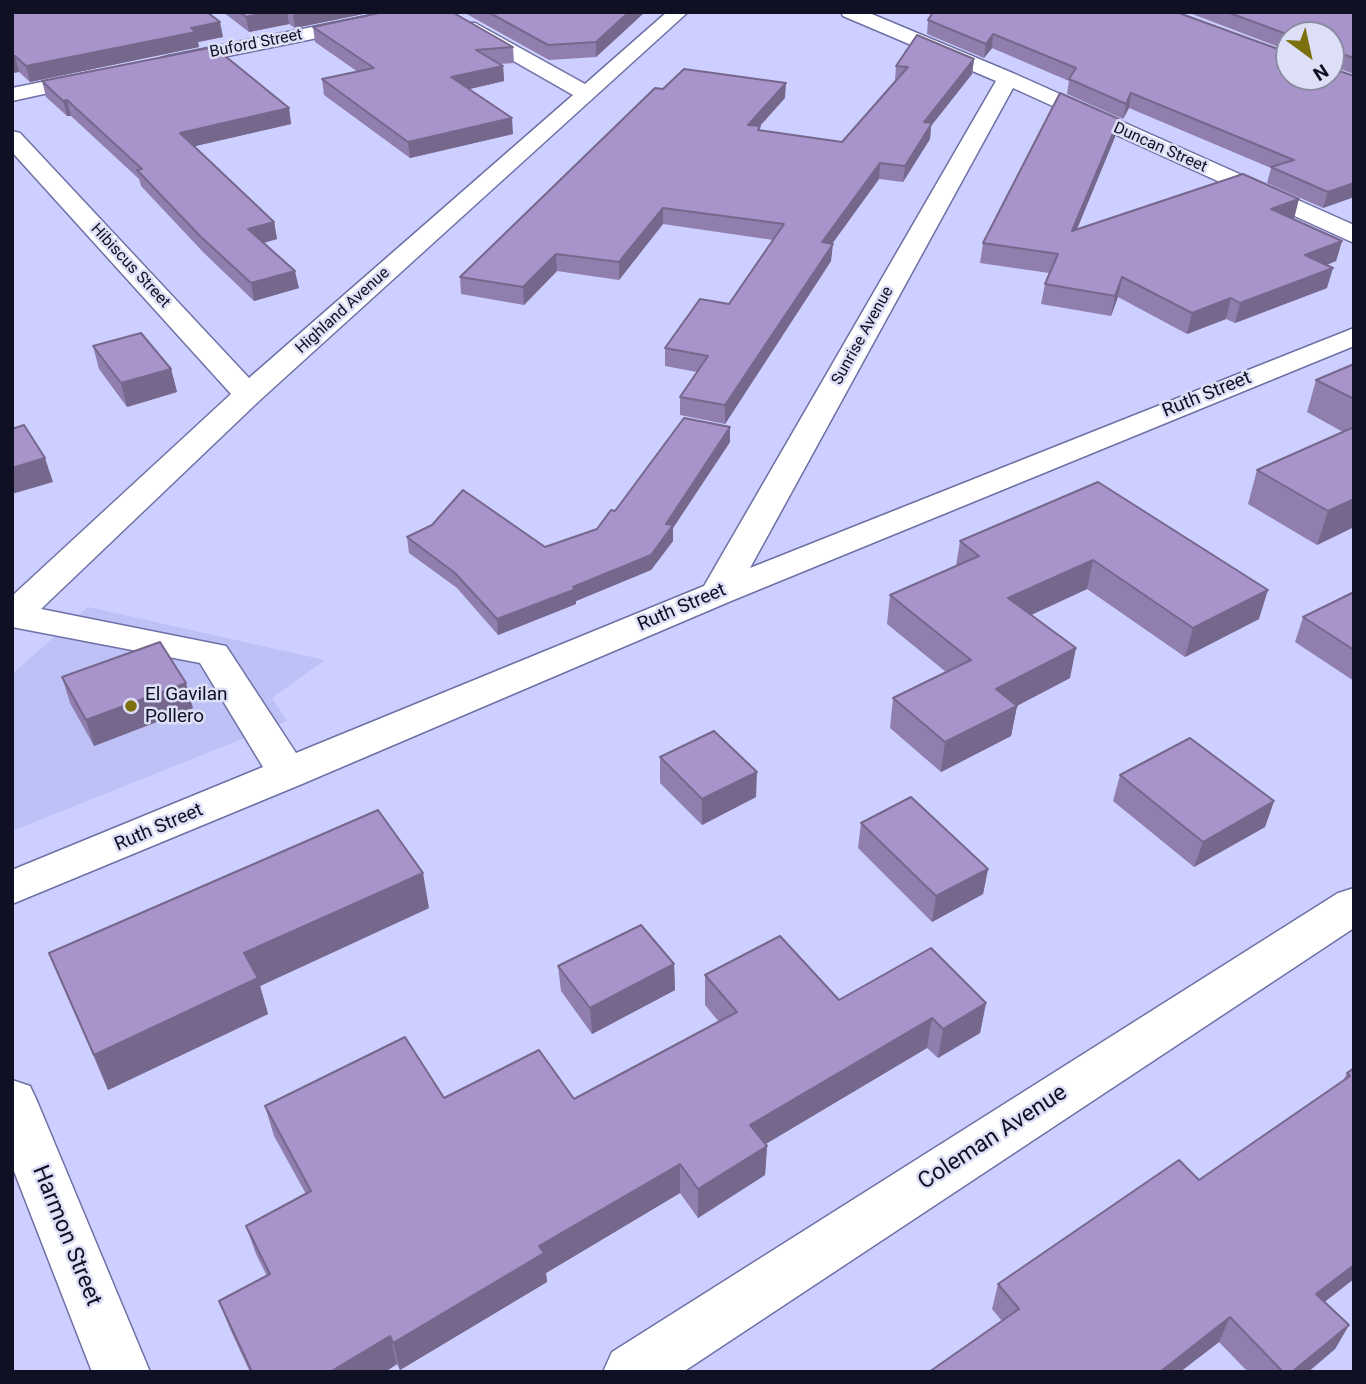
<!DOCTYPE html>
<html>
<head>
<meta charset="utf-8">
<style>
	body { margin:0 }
	#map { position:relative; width:1366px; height:1384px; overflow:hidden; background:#cccfff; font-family:Roboto,sans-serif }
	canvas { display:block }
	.frame { position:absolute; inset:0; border:14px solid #101024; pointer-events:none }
	.north { position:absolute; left:1275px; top:21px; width:70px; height:70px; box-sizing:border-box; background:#dddff7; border:2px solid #8b8ca3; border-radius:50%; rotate:147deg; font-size:19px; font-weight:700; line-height:28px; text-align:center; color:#101024 }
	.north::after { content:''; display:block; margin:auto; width:24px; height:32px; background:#7b6f0e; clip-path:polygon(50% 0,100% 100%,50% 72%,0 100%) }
</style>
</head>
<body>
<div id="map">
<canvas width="1366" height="1384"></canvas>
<div class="frame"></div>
<div class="north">N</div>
</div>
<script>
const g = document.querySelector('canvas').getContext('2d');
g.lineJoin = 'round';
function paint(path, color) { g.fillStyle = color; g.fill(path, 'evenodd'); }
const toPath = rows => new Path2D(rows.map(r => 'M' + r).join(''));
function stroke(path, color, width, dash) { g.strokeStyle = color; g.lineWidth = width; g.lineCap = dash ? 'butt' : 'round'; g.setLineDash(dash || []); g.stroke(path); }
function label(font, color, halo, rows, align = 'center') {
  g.font = font + ' Roboto,sans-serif'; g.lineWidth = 5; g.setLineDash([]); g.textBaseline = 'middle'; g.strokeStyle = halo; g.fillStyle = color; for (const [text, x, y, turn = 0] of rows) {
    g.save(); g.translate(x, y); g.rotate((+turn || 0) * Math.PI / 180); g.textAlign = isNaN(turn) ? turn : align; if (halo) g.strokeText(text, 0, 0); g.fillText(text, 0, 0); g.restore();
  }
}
paint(toPath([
	[88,607,325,660,272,698,287,721,12,831,12,674]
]), '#bec1f6');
const minor = toPath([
	[387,12,426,12,417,18,168,68,161,66,158,62,161,58,168,56,387,12],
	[667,12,688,12,259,401,41,609,226,646,296,753,704,586,996,81,843,16,841,12,867,12,1015,74,1354,225,1354,243,1013,88,750,568,1354,328,1354,346,731,601,302,784,12,904,12,870,263,767,200,663,12,627,12,596,231,394,12,152,12,131,20,133,249,378,573,95,461,31,458,27,461,23,475,23,585,84,667,12],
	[96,71,103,73,107,77,103,81,12,101,12,88,96,71],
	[1354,888,1354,928,683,1372,603,1372,612,1352,1338,893,1354,888],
	[12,1080,30,1086,37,1101,150,1372,92,1372,12,1166,12,1080]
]);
stroke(minor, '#6e70a5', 3);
paint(minor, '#fff');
paint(toPath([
	[12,12,223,37,198,42,199,47,30,82,19,72,12,73],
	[223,12,373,12,295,28,289,24,249,32],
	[463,12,645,12,596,57,549,60],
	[1176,12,1354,197,1323,208,1267,183,1271,168,1129,108,1123,119,1067,94,1069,81,992,48,984,58,927,34,928,20],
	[1187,12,1354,12,1354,74,1332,66,1331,35,1289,35,1289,51],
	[313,27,513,47,514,63,499,64,503,66,504,81,469,89,513,134,410,158,324,95,322,79,358,72,315,42],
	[974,59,972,74,931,126,930,139,903,182,879,179,832,244,831,261,725,424,680,415,680,397,697,372,665,366,665,348,729,304,773,240,663,224,619,280,557,271,524,305,461,294,460,277,785,98,760,126,760,131,842,142,896,81,895,80,896,66],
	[42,81,289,108,291,124,194,146,274,222,277,239,264,243,299,288,254,301,204,253,141,186,139,179,71,116,67,116,46,97],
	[1119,119,1115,137,1077,229,1294,219,1293,219,1342,241,1336,261,1327,265,1327,288,1235,323,1226,319,1187,334,1118,297,1111,316,1041,304,1045,284,1049,273,980,263,983,243],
	[93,346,171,369,177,392,127,407,99,369],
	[1354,364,1354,527,1317,545,1248,504,1257,470,1343,432,1307,412,1316,380],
	[730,427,730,442,673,528,673,541,651,570,576,601,576,604,498,635,457,588,409,553,407,537,545,547,597,529,615,511],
	[1098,482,1259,619,1185,657,1087,589,1031,615,1070,678,1017,706,1011,736,941,772,890,728,893,698,946,672,887,624,890,595,956,566,960,541],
	[1354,592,1354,681,1295,642,1303,617],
	[62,677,193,708,94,746,70,703],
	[660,757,756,797,702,825,660,783],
	[1120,775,1274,801,1265,827,1194,867,1113,801],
	[861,823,988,869,983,894,932,922,858,848],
	[429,908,260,986,268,1014,108,1090,49,953],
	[674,964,675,990,592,1034,561,991,558,966],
	[705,975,839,1000,986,1003,980,1033,938,1058,927,1048,765,1144,767,1146,765,1175,698,1218,680,1193,546,1273,547,1282,400,1370,397,1364,385,1372,250,1372,230,1329,219,1301,267,1276,256,1254,246,1226,306,1194,274,1136,265,1106,444,1098,574,1099,719,1022,705,1005],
	[1354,1068,1325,1302,1349,1325,1335,1349,1308,1372,1248,1372,1219,1342,1180,1372,929,1372,1002,1321,992,1309,998,1284,1199,1180,1343,1081,1347,1073]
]), '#907eae');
paint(toPath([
	[270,12,287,12,289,24,249,32,246,17],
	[297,12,373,12,295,28,293,13],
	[629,12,645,12,596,57,596,42],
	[220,22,223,37,198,42,199,47,30,82,26,66],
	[993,34,992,48,984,58,986,44],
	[1336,52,1332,66,1331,67,1332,54],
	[15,56,19,72,12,73,12,57],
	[974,59,972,74,931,126,930,139,903,182,905,166,924,122],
	[503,66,504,81,453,93,451,77],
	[786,83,785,98,747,140,748,125],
	[1131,93,1129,108,1123,119,1126,104],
	[67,100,71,116,67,116,63,101],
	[289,108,291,124,183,149,180,133],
	[512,118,513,134,410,158,408,142],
	[1119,119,1115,137,1068,251,1072,231],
	[880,163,879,179,821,259,822,242],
	[1354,183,1354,197,1323,208,1328,192],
	[1299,199,1294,219,1266,229,1271,209],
	[663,208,663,224,619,280,619,262],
	[274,222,277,239,251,246,248,229],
	[1342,241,1336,261,1300,275,1305,255],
	[833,244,831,261,725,424,725,405],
	[556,254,557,271,524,305,523,287],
	[1333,268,1327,288,1235,323,1240,303],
	[295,271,299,288,254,301,251,283],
	[1122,277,1118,297,1111,316,1115,296],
	[1231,298,1226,319,1187,334,1192,313],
	[171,369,177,392,127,407,121,383],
	[730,427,730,442,673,528,673,541,651,570,576,601,576,604,498,635,497,619,573,587,666,524],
	[45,458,53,482,12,494,12,468],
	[1354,499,1354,527,1317,545,1328,511],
	[1093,560,1087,589,1003,628,1008,598],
	[1268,590,1259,619,1185,657,1193,628],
	[1076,648,1070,678,1003,713,1017,706,1011,736,941,772,945,742,996,689],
	[186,683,193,708,94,746,86,720],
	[757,772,756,797,702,825,702,799],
	[1274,801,1265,827,1194,867,1203,842],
	[988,869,983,894,932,922,936,896],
	[423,873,429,908,260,986,268,1014,108,1090,94,1055,244,953],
	[674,964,675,990,592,1034,590,1008],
	[986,1003,980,1033,938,1058,943,1029],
	[932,1018,927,1048,749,1154,750,1125],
	[767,1146,765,1175,698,1218,698,1189],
	[680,1164,680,1193,546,1273,547,1282,400,1370,393,1343,539,1246],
	[1354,1265,1354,1279,1304,1318,1316,1294],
	[1230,1317,1219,1342,1180,1372,1160,1372],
	[1349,1325,1335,1349,1308,1372,1292,1372],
	[390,1336,397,1364,385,1372,330,1372]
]), '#76678d');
const building = toPath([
	[12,12,207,12,220,22,191,28,196,32,26,66,15,56,12,57,12,12],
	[240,12,270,12,246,17,240,12],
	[384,12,452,12,513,47,476,50,503,66,451,77,512,118,408,142,322,79,374,68,313,27,384,12],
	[488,12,629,12,596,42,548,45,488,12],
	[933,12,1176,12,1289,53,1289,77,1331,77,1331,68,1354,76,1354,183,1328,192,1271,167,1294,160,1131,93,1126,104,1069,79,1076,68,993,34,986,44,928,20,933,12],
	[1227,12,1354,12,1354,58,1336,52,1332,54,1332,60,1331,60,1331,35,1289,35,1227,12],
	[917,35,974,59,924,122,932,123,905,166,880,163,822,242,833,244,725,405,680,397,708,356,665,348,700,299,729,304,784,224,663,208,619,262,556,254,523,287,460,277,655,88,663,89,684,69,786,83,748,125,760,126,758,130,842,142,908,67,896,66,917,35],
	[214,47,289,108,180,133,274,222,248,229,295,271,251,283,200,236,137,170,142,169,67,100,63,101,42,81,214,47],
	[1060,93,1119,119,1072,231,1243,174,1299,199,1271,209,1342,241,1305,255,1333,268,1240,303,1231,298,1192,313,1122,277,1115,296,1045,284,1058,254,983,243,1060,93],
	[141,333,171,369,121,383,93,346,141,333],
	[1354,364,1354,399,1316,380,1354,364],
	[684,418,730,427,666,524,673,525,651,555,573,587,576,589,497,619,455,573,407,537,432,525,463,490,545,547,597,529,611,510,615,511,684,418],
	[24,425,45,458,12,468,12,429,24,425],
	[1354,427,1354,499,1328,511,1257,470,1354,427],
	[1098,482,1268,590,1193,628,1093,560,1008,598,1076,648,996,689,1017,706,945,742,893,698,971,660,890,595,979,556,960,541,1098,482],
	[1354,592,1354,650,1303,617,1354,592],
	[160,642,186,683,86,720,62,677,160,642],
	[714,731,757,772,702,799,660,757,714,731],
	[1190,738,1274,801,1203,842,1120,775,1190,738],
	[911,797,988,869,936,896,861,823,911,797],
	[378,810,423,873,244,953,258,978,94,1055,49,953,378,810],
	[641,925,674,964,590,1008,558,966,641,925],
	[780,936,839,1000,931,948,986,1003,943,1029,932,1018,750,1125,767,1146,698,1189,680,1164,539,1246,544,1253,393,1343,390,1336,330,1372,252,1372,219,1301,270,1274,246,1226,311,1191,265,1106,405,1037,444,1098,539,1050,574,1099,737,1012,705,975,780,936],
	[1354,1068,1354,1265,1316,1294,1349,1325,1292,1372,1283,1372,1230,1317,1160,1372,929,1372,1019,1309,998,1284,1179,1160,1199,1180,1350,1076,1347,1073,1354,1068]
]);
paint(building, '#a893ca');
stroke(building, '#76678d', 2);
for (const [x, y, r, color] of [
	[131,706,7,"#7b6f0e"]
]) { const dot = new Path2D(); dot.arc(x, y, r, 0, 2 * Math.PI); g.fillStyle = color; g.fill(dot); stroke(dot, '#dddff7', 2.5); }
label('16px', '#101024', '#dddff7', [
	["Buford Street",256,44,-11],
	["Duncan Street",1160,148,24],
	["Hibiscus Street",130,266,47],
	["Highland Avenue",343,311,-42],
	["Sunrise Avenue",863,336,-61]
]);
label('19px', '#101024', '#dddff7', [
	["Ruth Street",1207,395,-22],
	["Ruth Street",682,608,-23],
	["Ruth Street",159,828,-23]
]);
label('19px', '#101024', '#dddff7', [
	["El Gavilan",145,695],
	["Pollero",145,717]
], 'left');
label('23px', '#101024', '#dddff7', [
	["Coleman Avenue",993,1138,-33],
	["Harmon Street",66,1236,68]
]);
</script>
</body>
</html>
